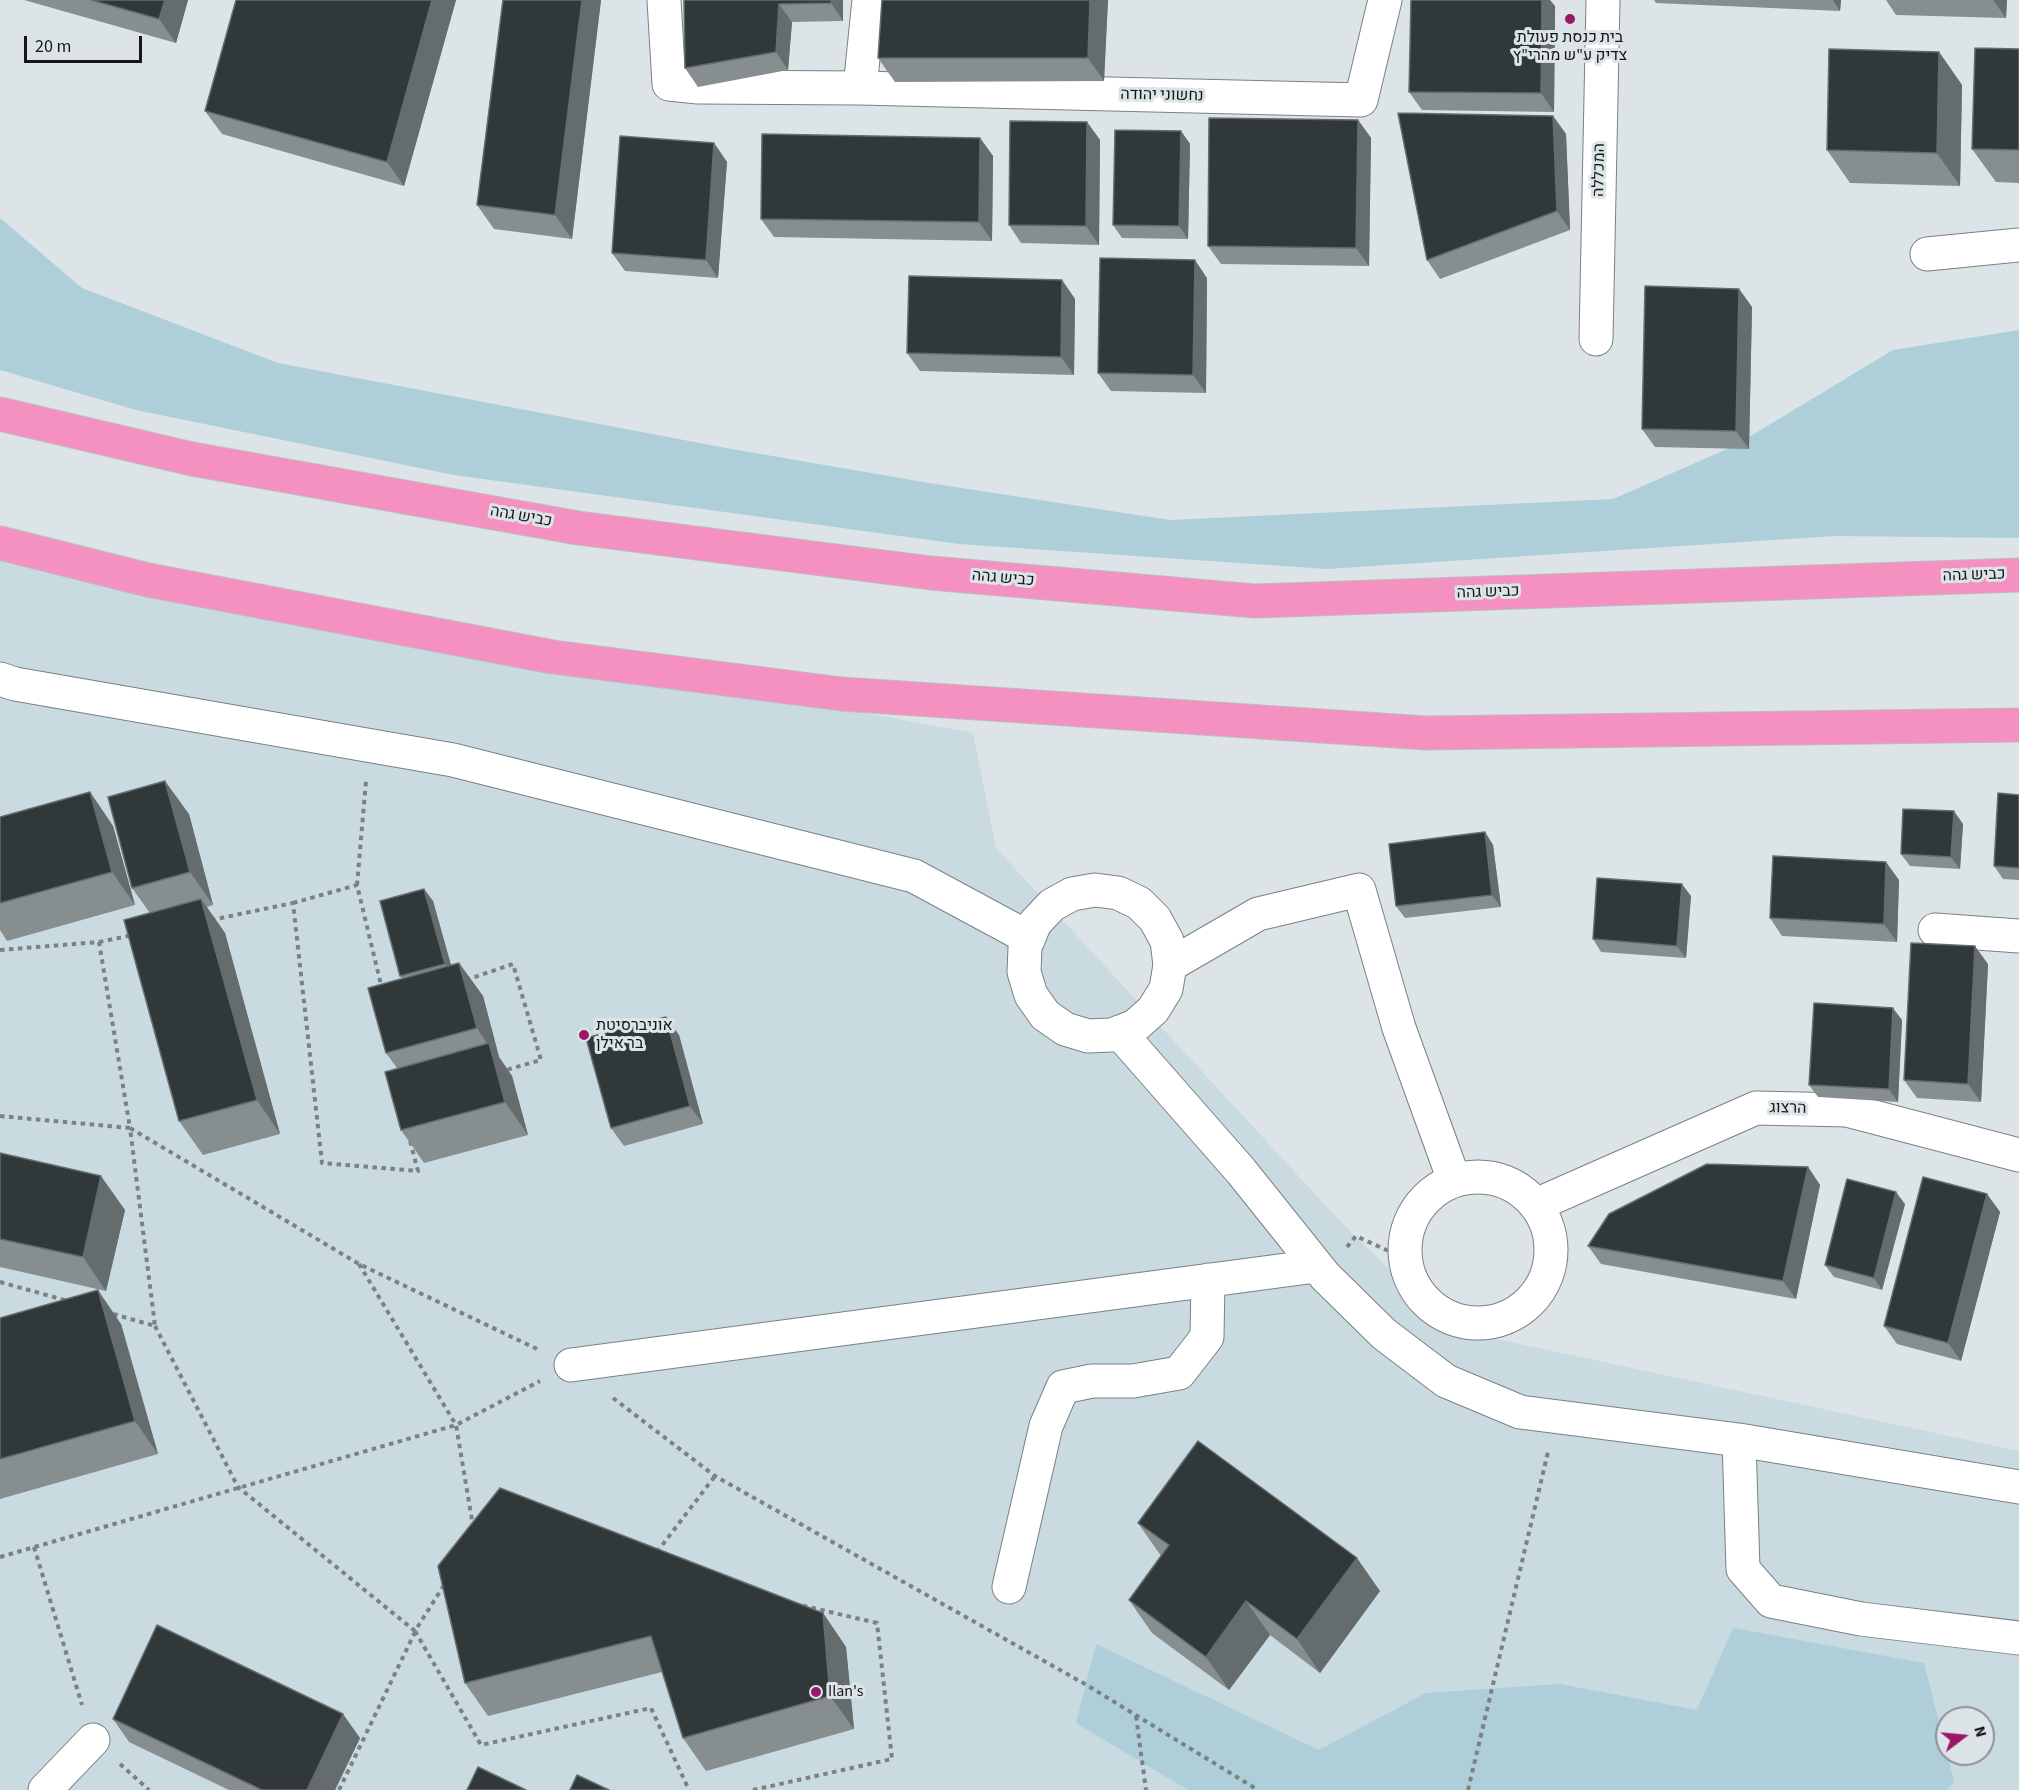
<!DOCTYPE html>
<html>
<head>
<meta charset="utf-8">
<style>
	body { margin:0 }
	#map { position:relative; width:2019px; height:1790px; overflow:hidden; background:#dce4e7; font-family:"Source Sans 3",sans-serif }
	canvas { display:block }
	.north { position:absolute; left:1935px; top:1706px; width:60px; height:60px; box-sizing:border-box; background:#dce4e7; border:2px solid #8c9295; border-radius:50%; rotate:74deg; font-size:16px; font-weight:700; line-height:24px; text-align:center; color:#151819 }
	.north::after { content:''; display:block; margin:auto; width:21px; height:27px; background:#9d1768; clip-path:polygon(50% 0,100% 100%,50% 72%,0 100%) }
	.scale { position:absolute; left:24px; top:36px; width:118px; height:27px; box-sizing:border-box; border:3px solid #151819; border-top:0; padding-left:8px; font-size:18px; line-height:21px; white-space:nowrap; color:#151819; -webkit-text-stroke:4px #dce4e7; paint-order:stroke }
</style>
</head>
<body>
<div id="map">
<canvas width="2019" height="1790"></canvas>
<div class="north">N</div>
<div class="scale">20 m</div>
</div>
<script>
const g = document.querySelector('canvas').getContext('2d');
g.lineJoin = 'round';
function paint(path, color) { g.fillStyle = color; g.fill(path, 'evenodd'); }
const toPath = rows => new Path2D(rows.map(r => 'M' + r).join(''));
function stroke(path, color, width, dash) { g.strokeStyle = color; g.lineWidth = width; g.lineCap = dash ? 'butt' : 'round'; g.setLineDash(dash || []); g.stroke(path); }
function label(font, color, halo, rows, align = 'center') {
  g.font = font + ' "Source Sans 3",Heebo,sans-serif'; g.lineWidth = 6; g.setLineDash([]); g.textBaseline = 'middle'; g.strokeStyle = halo; g.fillStyle = color; for (const [text, x, y, turn = 0] of rows) {
    g.save(); g.translate(x, y); g.rotate((+turn || 0) * Math.PI / 180); g.textAlign = isNaN(turn) ? turn : align; if (halo) g.strokeText(text, 0, 0); g.fillText(text, 0, 0); g.restore();
  }
}
paint(toPath([
	[0,550,973,733,996,848,1340,1221,1450,1329,2019,1451,2019,1790,0,1790],
	[1947,1718,1983,1718,1983,1754,1947,1754]
]), '#c9dae0');
paint(toPath([
	[0,218,82,288,278,363,726,448,929,483,1170,520,1613,499,1734,446,1893,350,2019,330,2019,538,1835,536,1327,569,959,544,454,475,136,410,0,370],
	[1733,1628,1924,1663,1954,1782,1946,1790,1188,1790,1076,1723,1096,1644,1319,1750,1426,1693,1560,1684,1697,1710]
]), '#aecfda');
const minor = toPath([
	[664,0,669,84,698,87,860,88,1361,100,1385,0],
	[860,88,869,0],
	[1927,254,2019,245],
	[1596,339,1603,0],
	[0,679,15,684,453,760,914,876,1029,938],
	[1935,930,2019,936],
	[1170,965,1167,941,1155,919,1139,903,1118,893,1095,890,1072,894,1052,905,1035,923,1025,947,1024,972,1031,995,1045,1015,1065,1029,1088,1036,1112,1035,1135,1026,1153,1010,1166,989,1170,965,1258,914,1359,890,1399,1028,1454,1180],
	[1119,1032,1241,1171,1325,1276,1384,1334,1446,1381,1520,1412,1739,1440,2019,1487],
	'1405 1250a73 73 0 1 1 146 0a73 73 0 1 1-146 0Z',
	[1536,1205,1756,1108,1847,1110,2019,1155],
	[571,1365,1316,1266],
	[1739,1440,1743,1569,1771,1601,1861,1619,2019,1638],
	[1009,1587,1046,1426,1063,1387,1092,1381,1133,1381,1179,1373,1207,1337,1208,1280],
	[45,1790,93,1740]
]);
const highway = toPath([
	[0,414,192,459,578,528,931,573,1255,601,2019,575],
	[0,543,148,580,553,657,842,694,1426,733,2019,725]
]);
stroke(minor, '#7a8184', 35);
stroke(highway, '#bdbebf', 35);
stroke(toPath([
	[357,885,366,781],
	[293,903,357,885,382,989],
	[211,920,293,903,322,1163,418,1171,410,1141],
	[99,942,133,935],
	[0,950,99,942,130,1128,359,1264,537,1349],
	[466,980,513,964,541,1060,503,1071],
	[0,1116,130,1128,155,1326,110,1313],
	[1347,1247,1356,1236,1393,1253,1405,1250],
	[359,1264,456,1425,473,1526],
	[0,1282,68,1301],
	[155,1326,238,1487,415,1631,444,1585],
	[613,1398,715,1476,1085,1684,1258,1790],
	[34,1547,82,1705],
	[657,1552,715,1476],
	[0,1557,456,1425,540,1381],
	[415,1631,481,1745,651,1708,689,1790],
	[1136,1716,1146,1790],
	[120,1764,149,1790],
	[339,1790,415,1632],
	[753,1790,892,1759,877,1623,800,1605],
	[1468,1790,1548,1452]
]), '#7c8183', 4, [4.5, 4.5]);
stroke(minor, '#fff', 33);
stroke(highway, '#f491c1', 33);
paint(toPath([
	[24,0,188,0,176,43],
	[236,0,456,0,404,186,222,134,205,111],
	[503,0,601,0,572,239,494,229,477,205],
	[684,0,843,0,843,21,792,22,788,70,698,87,685,68],
	[882,0,1108,0,1104,81,895,82,878,58],
	[1654,0,1841,0,1840,11,1656,3],
	[1886,0,2007,0,2006,18,1896,15],
	[1555,6,1554,112,1422,110,1409,92],
	[2019,49,2019,183,1996,182,1972,149],
	[1939,52,1962,85,1960,186,1850,183,1827,150],
	[1553,116,1566,134,1570,230,1440,279,1427,260],
	[1358,120,1371,138,1369,266,1221,264,1208,246],
	[1087,122,1100,140,1099,245,1021,243,1009,225],
	[1181,131,1190,144,1188,239,1122,238,1113,225],
	[980,138,993,156,992,241,774,237,761,219],
	[714,143,727,162,718,278,625,271,612,253],
	[1207,278,1206,393,1111,391,1098,373],
	[1062,280,1075,299,1074,375,920,371,907,353],
	[1739,289,1752,307,1749,449,1655,447,1642,429],
	[90,792,113,826,135,905,7,941,0,930,0,817],
	[2019,795,2019,880,2003,879,1994,866],
	[189,814,213,905,207,907,225,933,280,1134,203,1155,179,1121,150,913,132,888],
	[1963,824,1960,869,1910,866,1901,854],
	[1485,832,1493,845,1501,907,1405,918,1396,906],
	[1899,880,1897,942,1782,936,1770,918],
	[424,889,433,901,451,965,459,963,483,996,499,1057,512,1076,528,1135,424,1163,401,1130,397,1068,386,1053,402,978,400,976],
	[1691,896,1686,958,1601,952,1593,939],
	[1988,964,1981,1102,1917,1098,1904,1080],
	[1902,1020,1898,1102,1818,1097,1809,1085],
	[679,1035,703,1124,624,1146,611,1128],
	[0,1153,125,1210,106,1291,0,1267],
	[1808,1167,1820,1185,1796,1299,1601,1264,1588,1246],
	[1987,1194,2000,1212,1961,1361,1897,1344,1884,1326],
	[1905,1204,1882,1290,1834,1277,1825,1265],
	[0,1318,121,1324,158,1454,0,1499],
	[500,1488,823,1613,846,1647,854,1729,706,1771,683,1738,662,1672,488,1716,465,1683],
	[1138,1523,1380,1591,1320,1673,1270,1635,1229,1690,1152,1633,1129,1600,1161,1556],
	[113,1719,360,1738,335,1790,229,1790,129,1742]
]), '#868e90');
paint(toPath([
	[165,0,188,0,176,43,159,19],
	[432,0,456,0,404,186,387,162],
	[582,0,601,0,572,239,555,215],
	[831,0,843,0,843,21,831,3],
	[1090,0,1108,0,1104,81,1088,58],
	[1542,0,1550,0,1555,6,1554,112,1541,93],
	[1833,0,1841,0,1840,11],
	[1993,0,2007,0,2006,18],
	[779,4,792,22,788,70,776,52],
	[1939,52,1962,85,1960,186,1937,153],
	[1553,116,1566,134,1570,230,1557,211],
	[1358,120,1371,138,1369,266,1356,248],
	[1087,122,1100,140,1099,245,1086,226],
	[1181,131,1190,144,1188,239,1179,226],
	[980,138,993,156,992,241,979,222],
	[714,143,727,162,718,278,706,260],
	[1195,260,1207,278,1206,393,1193,375],
	[1062,280,1075,299,1074,375,1061,357],
	[1739,289,1752,307,1749,449,1736,431],
	[165,781,189,814,213,905,190,872],
	[90,792,113,826,135,905,112,872],
	[1954,811,1963,824,1960,869,1951,857],
	[1485,832,1493,845,1501,907,1492,895],
	[1886,862,1899,880,1897,942,1884,924],
	[1682,884,1691,896,1686,958,1677,946],
	[424,889,433,901,454,976,445,964],
	[201,899,225,933,280,1134,257,1100],
	[1975,946,1988,964,1981,1102,1968,1084],
	[459,963,483,996,499,1057,512,1076,528,1135,505,1102,490,1048,477,1028],
	[1893,1008,1902,1020,1898,1102,1889,1089],
	[666,1017,679,1035,703,1124,690,1106],
	[1808,1167,1820,1185,1796,1299,1783,1281],
	[101,1176,125,1210,106,1291,83,1257],
	[1896,1192,1905,1204,1882,1290,1874,1278],
	[1987,1194,2000,1212,1961,1361,1948,1343],
	[98,1290,121,1324,158,1454,135,1421],
	[1357,1558,1380,1591,1320,1673,1297,1639],
	[1246,1601,1270,1635,1229,1690,1206,1657],
	[823,1613,846,1647,854,1729,830,1696],
	[343,1714,360,1738,335,1790,307,1790]
]), '#646c6e');
const building = toPath([
	[91,0,165,0,159,19,91,0],
	[236,0,432,0,387,162,205,111,236,0],
	[503,0,582,0,555,215,477,205,503,0],
	[684,0,831,0,831,3,779,4,776,52,685,68,684,0],
	[882,0,1090,0,1088,58,878,58,882,0],
	[1411,0,1542,0,1541,93,1409,92,1411,0],
	[1975,48,2019,49,2019,150,1972,149,1975,48],
	[1829,49,1939,52,1937,153,1827,150,1829,49],
	[1398,113,1553,116,1557,211,1427,260,1398,113],
	[1209,118,1358,120,1356,248,1208,246,1209,118],
	[1010,121,1087,122,1086,226,1009,225,1010,121],
	[1115,130,1181,131,1179,226,1113,225,1115,130],
	[762,134,980,138,979,222,761,219,762,134],
	[620,136,714,143,706,260,612,253,620,136],
	[1100,258,1195,260,1193,375,1098,373,1100,258],
	[909,276,1062,280,1061,357,907,353,909,276],
	[1645,286,1739,289,1736,431,1642,429,1645,286],
	[165,781,190,872,132,888,108,797,165,781],
	[90,792,112,872,0,903,0,817,90,792],
	[1998,793,2019,795,2019,868,1994,866,1998,793],
	[1903,809,1954,811,1951,857,1901,854,1903,809],
	[1485,832,1492,895,1396,906,1389,844,1485,832],
	[1773,856,1886,862,1884,924,1770,918,1773,856],
	[1597,878,1682,884,1677,946,1593,939,1597,878],
	[424,889,445,964,400,976,380,901,424,889],
	[201,899,257,1100,179,1121,124,920,201,899],
	[1911,943,1975,946,1968,1084,1904,1080,1911,943],
	[459,963,477,1028,386,1053,368,988,459,963],
	[1814,1003,1893,1008,1889,1089,1809,1085,1814,1003],
	[666,1017,690,1106,611,1128,586,1038,666,1017],
	[489,1043,505,1102,401,1130,385,1072,489,1043],
	[0,1153,101,1176,83,1257,0,1239,0,1153],
	[1707,1164,1808,1167,1783,1281,1588,1246,1609,1214,1707,1164],
	[1923,1177,1987,1194,1948,1343,1884,1326,1923,1177],
	[1847,1179,1896,1192,1874,1278,1825,1265,1847,1179],
	[98,1290,135,1421,0,1459,0,1318,98,1290],
	[1198,1441,1357,1558,1297,1639,1246,1601,1206,1657,1129,1600,1169,1545,1138,1523,1198,1441],
	[500,1488,823,1613,830,1696,683,1738,651,1636,465,1683,438,1566,500,1488],
	[157,1625,343,1714,307,1790,262,1790,113,1719,157,1625],
	[478,1767,526,1790,467,1790,478,1767],
	[577,1775,609,1790,570,1790,577,1775]
]);
paint(building, '#31383a');
stroke(building, '#646c6e', 1.5);
for (const [x, y, r, color] of [
	[1570,19,6,"#9d1768"],
	[584,1035,6,"#9d1768"],
	[816,1692,6,"#9d1768"]
]) { const dot = new Path2D(); dot.arc(x, y, r, 0, 2 * Math.PI); g.fillStyle = color; g.fill(dot); stroke(dot, '#dce4e7', 2); }
label('16px', '#151819', '#dce4e7', [
	["בית כנסת פעולת",1570,38,"center"],
	["צדיק ע\"ש מהרי\"ץ",1570,56,"center"],
	["אוניברסיטת",596,1026],
	["בר אילן",596,1044],
	["Ilan's",828,1692]
], 'left');
label('16px', '#151819', '#dce4e7', [
	["נחשוני יהודה",1162,96,1],
	["המכללה",1600,170,-89],
	["כביש גהה",521,517,10],
	["כביש גהה",1974,576,-2],
	["כביש גהה",1003,579,5],
	["כביש גהה",1488,593,-2],
	["הרצוג",1788,1109,1]
]);
</script>
</body>
</html>
